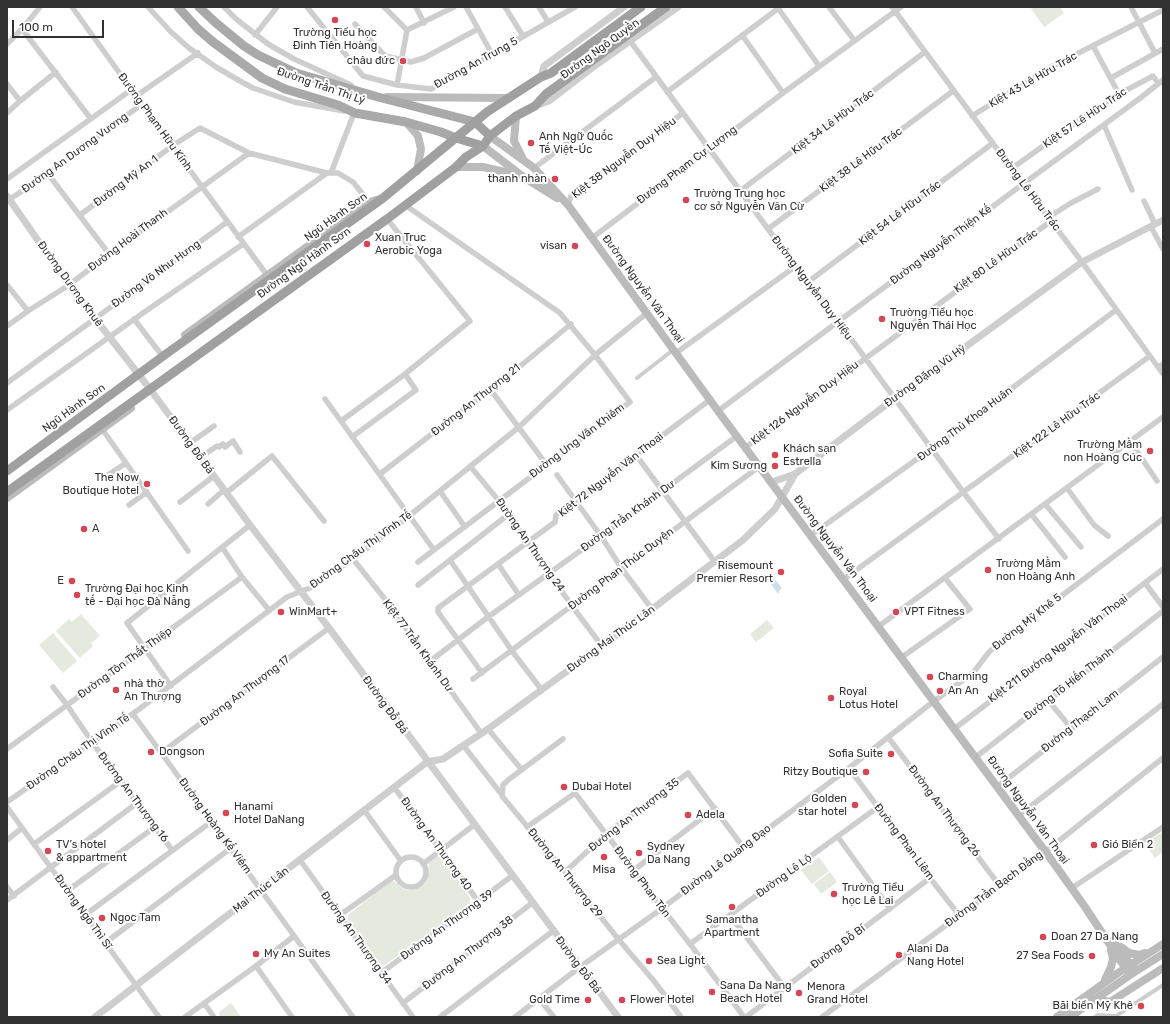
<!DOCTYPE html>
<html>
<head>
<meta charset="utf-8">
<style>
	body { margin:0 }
	#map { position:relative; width:1170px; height:1024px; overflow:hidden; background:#fff; font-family:Rubik,sans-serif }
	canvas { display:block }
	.frame { position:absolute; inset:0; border:8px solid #313131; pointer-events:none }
	.scale { position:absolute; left:12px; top:20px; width:92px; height:18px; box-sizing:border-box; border:2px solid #313131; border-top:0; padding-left:5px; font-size:12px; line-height:14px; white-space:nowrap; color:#313131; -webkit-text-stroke:3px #fff; paint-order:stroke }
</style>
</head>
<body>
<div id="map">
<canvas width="1170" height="1024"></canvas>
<div class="frame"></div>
<div class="scale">100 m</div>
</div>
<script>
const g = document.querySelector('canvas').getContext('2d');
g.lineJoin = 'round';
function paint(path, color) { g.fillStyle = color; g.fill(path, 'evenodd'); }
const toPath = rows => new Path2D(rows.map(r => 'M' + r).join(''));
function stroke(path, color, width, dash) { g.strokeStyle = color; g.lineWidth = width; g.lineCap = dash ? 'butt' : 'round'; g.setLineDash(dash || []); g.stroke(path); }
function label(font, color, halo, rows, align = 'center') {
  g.font = font + ' Rubik,sans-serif'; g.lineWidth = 4; g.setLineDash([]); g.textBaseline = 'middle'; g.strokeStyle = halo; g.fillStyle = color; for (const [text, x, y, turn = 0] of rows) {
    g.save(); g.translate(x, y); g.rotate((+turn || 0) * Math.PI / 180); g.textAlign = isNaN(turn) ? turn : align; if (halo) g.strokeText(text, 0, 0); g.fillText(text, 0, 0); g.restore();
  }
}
paint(toPath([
	[1030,7,1060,7,1064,13,1044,27],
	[81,614,100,636,91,643,93,646,80,658,56,631,69,619,72,622],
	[767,620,774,628,756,642,750,634],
	[53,633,77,661,63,673,39,645],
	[1163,831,1163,852,1155,858,1145,844],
	[437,857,442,857,470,898,470,904,385,965,379,963,348,920,348,915,391,880,397,883,403,889,410,890,418,888,425,884,428,878,429,863],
	[819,857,829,871,812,884,801,870],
	[830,872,837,882,821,894,814,884],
	[231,1003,241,1017,221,1017,218,1013]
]), '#e4eade');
paint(toPath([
	[770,573,782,588,779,591,778,594,765,576]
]), '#cfe0ea');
stroke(toPath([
	[637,378,673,350],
	[1095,1017,1098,1015,1116,1016,1163,985]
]), '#cecece', 4);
stroke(toPath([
	[72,7,172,146,267,275],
	[148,7,171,32,189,48,216,67,240,81,253,88,294,102,344,111],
	[224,7,236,19,268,44,294,59,351,85],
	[307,7,363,76,397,85,431,89,575,7],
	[384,7,407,30],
	[416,7,424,23],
	[466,7,492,54],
	[505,7,523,36],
	[539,7,548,22],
	[829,7,854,40],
	[892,7,1023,184,1082,262,1163,374],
	[1131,7,1155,53],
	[778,8,819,66],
	[355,24,385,56,411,62,424,58,478,29],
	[22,29,91,119],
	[407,30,454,7],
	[255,35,277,7],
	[742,35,783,93],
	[628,38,768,229,838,321,964,493,999,539],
	[7,44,22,29,40,7],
	[1093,46,1119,94],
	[1111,78,1163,49],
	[7,84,20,101],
	[397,85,407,30],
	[667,92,780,7],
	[136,96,198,53],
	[7,113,20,101,56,72],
	[972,116,1049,68,1163,10],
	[1104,125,1132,190],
	[534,168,656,77],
	[1011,169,1078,121,1119,94,1153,76,1158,83],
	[331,173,354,113],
	[48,174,109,254],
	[7,179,131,90],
	[740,191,925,52],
	[7,201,48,174,142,104],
	[1144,201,1155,224],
	[405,205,560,313,595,355,630,402,418,562],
	[568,205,571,196,683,113],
	[80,215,172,146,200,128,249,153,327,173,338,173,353,182,369,202],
	[1049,217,1071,203,1098,189],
	[1151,227,1163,249],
	[768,229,953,91],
	[238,237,327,173],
	[592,238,783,93,901,7],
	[808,282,993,143],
	[7,285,28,311],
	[134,319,160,353],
	[7,326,28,311,69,285,109,254,249,153],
	[676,353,796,266],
	[1158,367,1163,364],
	[7,383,227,222],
	[490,389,546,464],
	[325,399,434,550],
	[7,410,143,313,243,244],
	[718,411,1023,184,1139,99,1163,80],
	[341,421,405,374,470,321,387,219],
	[100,426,188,551],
	[352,437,416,390,405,374],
	[1130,441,1157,481],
	[190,443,214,426],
	[746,447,1051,221],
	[636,455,715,562],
	[201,457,217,446,219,447,223,444,225,447,233,441,240,452],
	[470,466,499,501,572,606,602,646],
	[380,474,524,363,571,324],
	[108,475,126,463],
	[557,475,601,536,622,569,652,609],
	[1067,488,1094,525,1108,536],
	[440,491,465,527],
	[226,493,272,456,324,521],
	[180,502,214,476],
	[208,504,224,490],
	[1045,504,1081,547],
	[129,505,147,492],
	[1032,515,1065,557],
	[811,535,931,449,1116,310],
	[222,547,242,577,269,610],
	[353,559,384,598,481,733],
	[450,560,512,651,541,689],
	[498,564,519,595],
	[844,579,1150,356],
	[1145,583,1163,607],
	[418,585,509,514],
	[879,626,1163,417],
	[902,657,970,609,945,578],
	[429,662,488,617,601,536,737,436],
	[482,673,438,612,438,608,555,522,556,515,711,399],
	[473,679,760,466],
	[171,686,127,623,250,525],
	[53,687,67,705,92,742,172,850],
	[1048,700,1071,728],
	[133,714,353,1017],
	[488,729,522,770],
	[954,729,1163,569],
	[888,737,999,885],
	[563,739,508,780,503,785,502,796,565,872,619,940,654,981,681,1017],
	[463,745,502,795],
	[7,749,242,577],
	[161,753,329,628],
	[976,757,1163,611],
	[849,768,930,878,959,915],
	[394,787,478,901],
	[997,787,1163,657],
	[7,802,138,710,287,597,310,588,353,559,404,520,519,427,595,355,647,313],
	[7,807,159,1017],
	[364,810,401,861],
	[1018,816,1163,704],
	[527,827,575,793,662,908,690,944,744,1017],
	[838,837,890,909],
	[7,840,22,828],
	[34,844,121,781],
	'396 872a15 15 0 1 1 30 0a15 15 0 1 1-30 0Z',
	[300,860,413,1017],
	[423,864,474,825],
	[634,870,715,808],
	[565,872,606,834,688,773,743,847],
	[7,887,14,896],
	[1072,888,1163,827],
	[67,891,155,827],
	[7,900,137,803],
	[85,915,211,822],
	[340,915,396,875],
	[730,915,784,987],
	[105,943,231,848],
	[690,944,878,807],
	[256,966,292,1017],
	[381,973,512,876],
	[539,999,554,1017],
	[204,1003,214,1017],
	[403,1003,532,903],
	[185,1017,256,966,294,936],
	[440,1017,553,931],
	[515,1017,580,967,657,912,849,768,934,701,973,673,989,652,998,644,1163,519],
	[746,1017,930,878],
	[822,1017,1045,852,1163,758]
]), '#cecece', 5.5);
stroke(toPath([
	[541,77,544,66,624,7],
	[535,106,549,101,592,68,678,7],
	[7,196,69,285,150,389,250,525,329,628,618,1017],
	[772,482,795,474],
	[95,1017,427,762,443,759,488,729,652,609,743,540,775,509,795,474,895,398,1082,262,1163,220]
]), '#cecece', 7);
stroke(toPath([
	[387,97,509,98],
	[516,116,514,141,523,159],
	[406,122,418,136,421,149,417,171],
	[490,136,534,168,568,205,718,411,1053,862,1085,907,1130,975],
	[483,146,522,176,557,198],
	[456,167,483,167,518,175],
	[185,335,369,202,380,199],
	[7,498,131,408],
	[1113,941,1134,969],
	[1121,947,1129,953,1139,955,1145,953],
	[1105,980,1111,967,1113,959,1111,950],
	[1095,999,1110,1002,1163,968],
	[1057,1017,1118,973,1163,944],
	[1070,1017,1130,975,1163,954]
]), '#bbb', 8);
stroke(toPath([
	[178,7,198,29,213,42,262,78,285,89,338,105,355,113,406,122,441,132,456,138],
	[199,7,216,23,244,46,258,55,296,73,378,97,475,122]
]), '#a9a9a9', 9);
stroke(toPath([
	[475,122,490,136],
	[456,138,483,146],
	[7,471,166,354,383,198,487,112,541,77,551,73,641,7],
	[7,492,387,219,456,167,466,157,483,146,490,136,516,116,535,106,546,94,666,7]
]), '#a0a0a0', 9);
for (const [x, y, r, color] of [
	[335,20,4,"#d64553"],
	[403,61,4,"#d64553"],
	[531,143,4,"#d64553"],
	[555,179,4,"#d64553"],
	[686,200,4,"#d64553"],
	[367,244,4,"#d64553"],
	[575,246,4,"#d64553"],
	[882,319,4,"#d64553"],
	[1150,451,4,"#d64553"],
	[775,455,4,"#d64553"],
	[775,466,4,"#d64553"],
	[147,484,4,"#d64553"],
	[84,529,4,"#d64553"],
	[988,570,4,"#d64553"],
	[781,572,4,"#d64553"],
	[72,581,4,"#d64553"],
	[77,595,4,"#d64553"],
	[281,612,4,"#d64553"],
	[896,612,4,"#d64553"],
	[930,677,4,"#d64553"],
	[116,690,4,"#d64553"],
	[940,691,4,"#d64553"],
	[831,698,4,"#d64553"],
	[151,752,4,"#d64553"],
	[891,754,4,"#d64553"],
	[866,772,4,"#d64553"],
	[564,787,4,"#d64553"],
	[855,805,4,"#d64553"],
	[226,813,4,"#d64553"],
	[688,815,4,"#d64553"],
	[1094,845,4,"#d64553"],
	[48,851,4,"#d64553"],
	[639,853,4,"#d64553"],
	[604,857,4,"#d64553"],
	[834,894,4,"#d64553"],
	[732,907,4,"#d64553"],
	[102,918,4,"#d64553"],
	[1043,937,4,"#d64553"],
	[256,954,4,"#d64553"],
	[899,955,4,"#d64553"],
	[1092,956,4,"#d64553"],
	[649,961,4,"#d64553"],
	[712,992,4,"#d64553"],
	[799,993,4,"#d64553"],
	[588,1000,4,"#d64553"],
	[622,1000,4,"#d64553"],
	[1141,1006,4,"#d64553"]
]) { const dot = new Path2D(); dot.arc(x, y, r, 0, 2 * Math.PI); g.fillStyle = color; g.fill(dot); stroke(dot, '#fff', 1.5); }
label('11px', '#313131', '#fff', [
	["Trường Tiểu học",335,33,"center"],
	["Đinh Tiên Hoàng",335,46,"center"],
	["châu đức",395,61,"right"],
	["Anh Ngữ Quốc",539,137],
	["Tế Việt-Úc",539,150],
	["thanh nhàn",547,179,"right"],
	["Trường Trung học",694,194],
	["cơ sở Nguyễn Văn Cừ",694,207],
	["Xuan Truc",375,238],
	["Aerobic Yoga",375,251],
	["visan",567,246,"right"],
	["Trường Tiểu học",890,313],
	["Nguyễn Thái Học",890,326],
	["Trường Mầm",1142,445,"right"],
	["non Hoàng Cúc",1142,458,"right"],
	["Khách sạn",783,449],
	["Estrella",783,462],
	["Kim Sương",767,466,"right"],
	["The Now",139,478,"right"],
	["Boutique Hotel",139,491,"right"],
	["A",92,529],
	["Trường Mầm",996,564],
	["non Hoàng Anh",996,577],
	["Risemount",773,566,"right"],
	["Premier Resort",773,579,"right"],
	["E",64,581,"right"],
	["Trường Đại học Kinh",85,589],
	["tế - Đại học Đà Nẵng",85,602],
	["WinMart+",289,612],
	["VPT Fitness",904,612],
	["Charming",938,677],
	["nhà thờ",124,684],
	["An Thượng",124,697],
	["An An",948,691],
	["Royal",839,692],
	["Lotus Hotel",839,705],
	["Dongson",159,752],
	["Sofia Suite",883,754,"right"],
	["Ritzy Boutique",858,772,"right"],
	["Dubai Hotel",572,787],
	["Golden",847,799,"right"],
	["star hotel",847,812,"right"],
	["Hanami",234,807],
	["Hotel DaNang",234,820],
	["Adela",696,815],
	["TV’s hotel",56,845],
	["& appartment",56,858],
	["Gió Biển 2",1102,845],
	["Sydney",647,847],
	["Da Nang",647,860],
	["Misa",604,870,"center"],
	["Trường Tiểu",842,888],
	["học Lê Lai",842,901],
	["Ngoc Tam",110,918],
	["Samantha",732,920,"center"],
	["Apartment",732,933,"center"],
	["Doan 27 Da Nang",1051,937],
	["Alani Da",907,949],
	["Nang Hotel",907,962],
	["My An Suites",264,954],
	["27 Sea Foods",1084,956,"right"],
	["Sea Light",657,961],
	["Sana Da Nang",720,986],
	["Beach Hotel",720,999],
	["Menora",807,987],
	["Grand Hotel",807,1000],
	["Gold Time",580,1000,"right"],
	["Flower Hotel",630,1000],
	["Bãi biển Mỹ Khê",1133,1006,"right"]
], 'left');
label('11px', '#313131', '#fff', [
	["Đường Ngô Quyền",600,49,-36],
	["Đường An Trung 5",476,63,-29],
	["Kiệt 43 Lê Hữu Trác",1033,80,-30],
	["Đường Trần Thị Lý",321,86,19],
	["Kiệt 57 Lê Hữu Trác",1085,118,-34],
	["Đường Phạm Hữu Kính",155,122,54],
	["Kiệt 34 Lê Hữu Trác",833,122,-37],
	["Đường An Dương Vương",75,153,-36],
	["Kiệt 38 Nguyễn Duy Hiệu",624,158,-37],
	["Kiệt 38 Lê Hữu Trác",861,160,-37],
	["Đường Phạm Cự Lượng",687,165,-37],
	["Đường Mỹ An 1",126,181,-37],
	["Đường Lê Hữu Trác",1028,190,53],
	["Kiệt 54 Lê Hữu Trác",900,213,-37],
	["Ngũ Hành Sơn",336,217,-36],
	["Đường Hoài Thanh",128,240,-37],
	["Đường Nguyễn Thiện Kế",941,245,-37],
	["Kiệt 80 Lê Hữu Trác",996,261,-36],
	["Đường Ngũ Hành Sơn",304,263,-36],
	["Đường Võ Như Hưng",156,274,-36],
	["Đường Dương Khuê",70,284,54],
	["Đường Nguyễn Duy Hiệu",812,288,53],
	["Đường Nguyễn Văn Thoại",643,289,54],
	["Đường Đặng Vũ Hỷ",925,376,-36],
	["Đường An Thượng 21",476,400,-38],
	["Kiệt 126 Nguyễn Duy Hiệu",805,403,-37],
	["Ngũ Hành Sơn",74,408,-36],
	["Đường Thủ Khoa Huân",965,424,-37],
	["Kiệt 122 Lê Hữu Trác",1057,425,-36],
	["Đường Ung Văn Khiêm",577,441,-37],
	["Đường Đỗ Bá",191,445,54],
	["Kiệt 72 Nguyễn Văn Thoại",611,475,-38],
	["Đường Trần Khánh Dư",628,516,-36],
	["Đường An Thượng 24",530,545,55],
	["Đường Nguyễn Văn Thoại",835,549,53],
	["Đường Châu Thị Vĩnh Tế",361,550,-36],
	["Đường Phan Thúc Duyện",621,569,-37],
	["Đường Mỹ Khê 5",1027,622,-38],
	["Đường Mai Thúc Lân",611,639,-36],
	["Kiệt 77 Trần Khánh Dư",418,646,54],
	["Kiệt 211 Đường Nguyễn Văn Thoại",1058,649,-37],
	["Đường Tôn Thất Thiệp",125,663,-36],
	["Đường Tô Hiến Thành",1069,684,-38],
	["Đường An Thượng 17",245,691,-37],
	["Đường Đỗ Bá",385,705,54],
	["Đường Thạch Lam",1080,721,-38],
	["Đường Châu Thị Vĩnh Tế",78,752,-35],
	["Đường An Thượng 16",133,797,53],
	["Đường Nguyễn Văn Thoại",1028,810,54],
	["Đường An Thượng 26",944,811,53],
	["Đường An Thượng 35",634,815,-38],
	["Đường Hoàng Kế Viêm",215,826,54],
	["Đường Phan Liêm",904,842,53],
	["Đường An Thượng 40",436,844,54],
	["Đường Lê Quang Đạo",726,860,-37],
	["Đường An Thượng 29",565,873,51],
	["Đường Lê Lộ",784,876,-36],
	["Đường Phan Tôn",642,882,53],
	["Đường Trần Bạch Đằng",994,889,-37],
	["Mai Thúc Lân",261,890,-38],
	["Đường Ngô Thì Sĩ",83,912,54],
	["Đường An Thượng 39",447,925,-36],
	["Đường An Thượng 34",356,938,54],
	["Đường Đỗ Bí",838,947,-37],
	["Đường An Thượng 38",468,953,-38],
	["Đường Đỗ Bá",578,965,53]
]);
</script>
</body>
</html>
